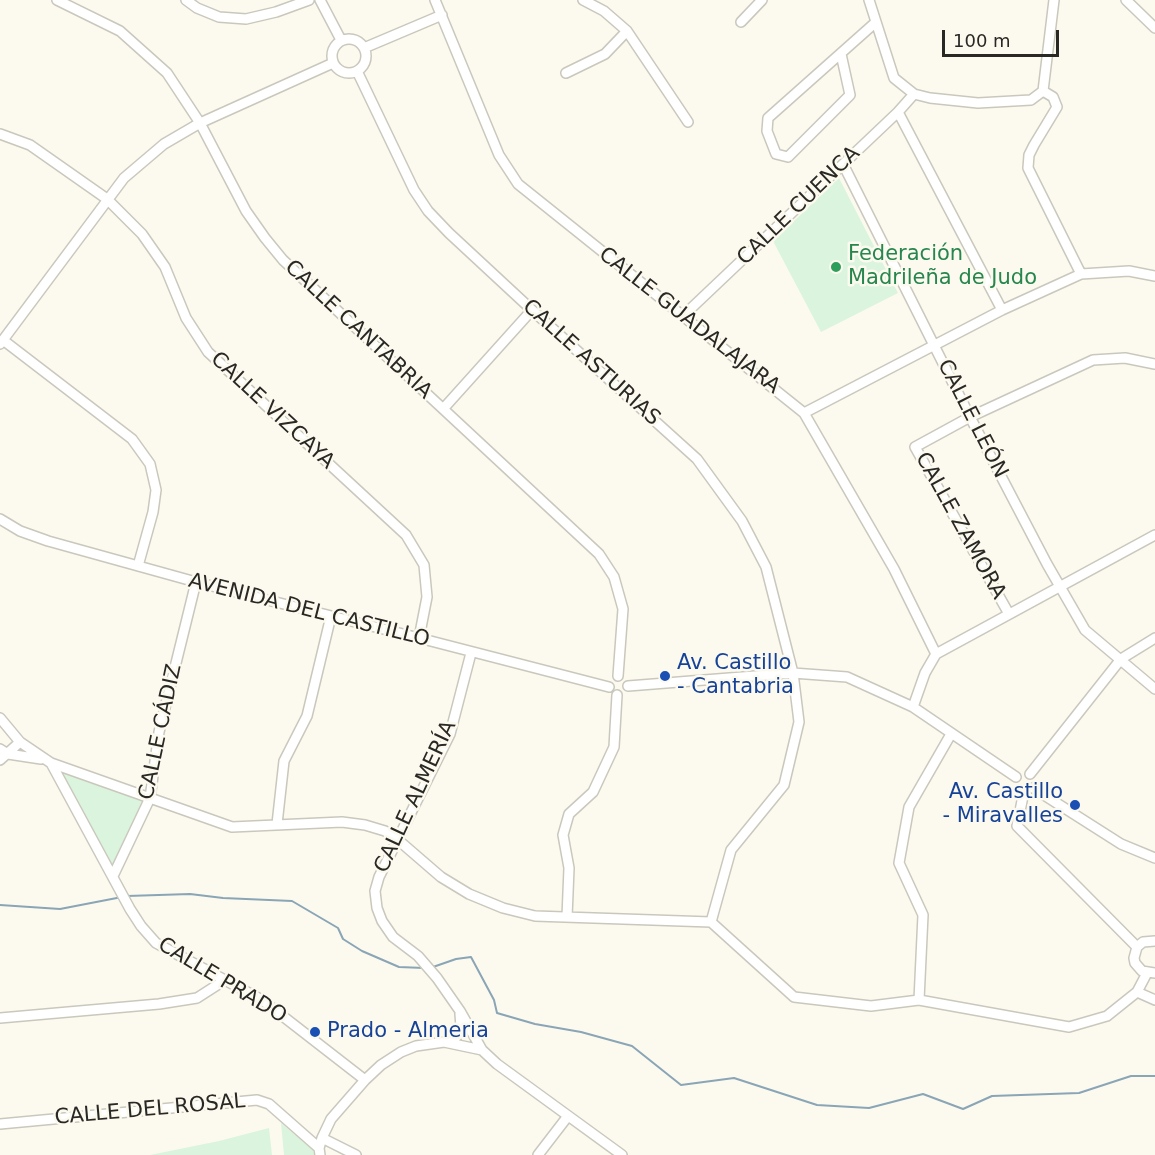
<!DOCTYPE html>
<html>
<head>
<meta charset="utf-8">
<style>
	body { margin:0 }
	#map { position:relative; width:1155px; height:1155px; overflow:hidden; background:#fcfaef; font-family:"DejaVu Sans",sans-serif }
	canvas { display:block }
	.scale { position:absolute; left:942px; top:30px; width:117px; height:27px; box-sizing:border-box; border:3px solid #292824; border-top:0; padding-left:8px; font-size:18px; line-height:21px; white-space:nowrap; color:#292824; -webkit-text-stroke:4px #fcfaef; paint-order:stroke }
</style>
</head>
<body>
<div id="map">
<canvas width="1155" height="1155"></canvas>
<div class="scale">100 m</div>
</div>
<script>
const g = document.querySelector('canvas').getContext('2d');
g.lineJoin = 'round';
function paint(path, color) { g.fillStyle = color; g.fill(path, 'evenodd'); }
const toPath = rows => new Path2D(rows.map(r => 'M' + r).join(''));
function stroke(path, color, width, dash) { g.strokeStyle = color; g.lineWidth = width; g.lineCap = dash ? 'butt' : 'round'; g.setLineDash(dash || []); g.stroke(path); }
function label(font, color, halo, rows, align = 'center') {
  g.font = font + ' "DejaVu Sans",sans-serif'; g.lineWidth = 5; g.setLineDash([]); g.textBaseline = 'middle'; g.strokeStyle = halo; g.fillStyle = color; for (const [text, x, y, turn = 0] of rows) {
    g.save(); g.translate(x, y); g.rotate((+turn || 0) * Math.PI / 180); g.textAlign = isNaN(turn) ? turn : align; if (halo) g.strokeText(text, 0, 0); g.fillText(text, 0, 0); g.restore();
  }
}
paint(toPath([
	[839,178,898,293,821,332,773,241],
	[51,763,150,798,113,876],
	[281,1123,313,1150,314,1155,284,1155],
	[269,1128,272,1155,150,1155,219,1141]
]), '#dbf4dd');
stroke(toPath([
	[127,896,190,894,223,898,292,901,338,928,343,939,362,951,399,967,424,968],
	[0,905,60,909,122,897],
	[433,967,456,959,471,957,494,1000,497,1013,535,1024,581,1032,632,1046,681,1085,734,1078,817,1105,869,1108,923,1094,963,1109,992,1096,1079,1093,1131,1076,1155,1076]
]), '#8aa5b6', 2);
const street = toPath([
	[57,0,120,31,167,73,200,123,246,211,265,238,283,260,599,554,614,577,623,609,618,676],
	[186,0,197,8,219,17,246,19,276,12,309,0],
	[320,0,341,40],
	[435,0,499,155,518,184,804,413,894,569,936,654],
	[583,0,604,11,627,31,688,122],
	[869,0,894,78,914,94,930,98,978,103,1031,100,1043,91,1054,0],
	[1126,0,1155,28],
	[741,22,762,0],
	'332 56a17 17 0 1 1 34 0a17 17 0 1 1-34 0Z',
	[364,48,442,15],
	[841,54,850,95,788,157,776,154,767,131,768,118,876,22],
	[357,71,414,190,428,211,449,233,532,310,697,459,742,521,766,567,793,673,799,722,784,785,731,850,711,922],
	[566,73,605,54,627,31],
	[1043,91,1053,97,1057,107,1034,145,1029,155,1028,168,1081,274],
	[898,112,1002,310],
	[0,134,30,145,107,199,142,234,165,267,186,318,208,352,406,535,424,565,427,597,419,638],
	[843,164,970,417,1047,564,1085,630,1155,689],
	[683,316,898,112,914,94],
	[3,340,132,439,150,464,156,490,153,512,138,566],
	[0,344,124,178,164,144,200,123,333,63],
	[443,409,532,310],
	[804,413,1002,310,1081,274,1129,271,1155,276],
	[0,519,20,531,48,541,196,582,419,638,609,687],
	[1009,614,915,447,970,417,1093,360,1125,358,1155,364],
	[471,653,450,734,379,877,375,891,377,908,382,921,393,937,418,956,437,978,460,1011,482,1050],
	[628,686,793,673,847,677,913,707,1016,777],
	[913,707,925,673,936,654,1155,535],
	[0,718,20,742,51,763,130,909,141,926,156,943,262,1000,365,1080],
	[0,749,8,754,41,759],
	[0,760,20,742],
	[51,763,232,827,342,822,365,825,385,831,397,839,441,877,469,894,503,908,535,916,711,922,794,997,871,1006,919,1000,1069,1027,1107,1016,1137,992,1147,973],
	[1030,774,1121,659,1155,638],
	[1033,788,1121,844,1155,858],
	[1024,791,1017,826,1137,947],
	[277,824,284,761,307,716,331,616],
	[113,876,150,798,159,732,196,582],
	[567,917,569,868,563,835,569,814,593,792,614,747,617,695],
	[1155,941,1143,942,1137,947,1134,958,1135,963,1142,971,1155,973],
	[1137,992,1155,1000],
	[919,1000,923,915,899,863,909,807,951,734],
	[0,1018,159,1004,197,998,225,980],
	[451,1042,457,1036,461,1027,460,1014],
	[0,1124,257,1100,269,1104,319,1148],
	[322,1138,356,1155],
	[320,1155,319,1148,322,1138,331,1119,365,1080,381,1065,401,1052,416,1046,444,1042,482,1050,497,1064,622,1155],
	[538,1155,568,1116]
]);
stroke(street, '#cac8bd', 12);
stroke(street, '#fff', 9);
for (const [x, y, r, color] of [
	[836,267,6,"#2e9e5b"],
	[665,676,6,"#1a4fb4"],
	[1075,805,6,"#1a4fb4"],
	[315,1032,6,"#1a4fb4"]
]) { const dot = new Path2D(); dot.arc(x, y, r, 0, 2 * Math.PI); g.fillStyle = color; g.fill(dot); stroke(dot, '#fcfaef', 2); }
label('21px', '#292824', '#fcfaef', [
	["CALLE CUENCA",799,206,-44],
	["CALLE GUADALAJARA",689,321,38],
	["CALLE CANTABRIA",358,330,43],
	["CALLE ASTURIAS",591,363,42],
	["CALLE VIZCAYA",272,411,43],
	["CALLE LEÓN",972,419,63],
	["CALLE ZAMORA",960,526,61],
	["AVENIDA DEL CASTILLO",309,611,14],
	["CALLE CÁDIZ",161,732,-78],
	["CALLE ALMERÍA",416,797,-65],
	["CALLE PRADO",222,981,31],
	["CALLE DEL ROSAL",150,1110,-5]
]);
label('21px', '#27864d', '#fcfaef', [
	["Federación",848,255],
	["Madrileña de Judo",848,279]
], 'left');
label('21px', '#164399', '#fcfaef', [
	["Av. Castillo",677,664],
	["- Cantabria",677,688],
	["Av. Castillo",1063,793,"right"],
	["- Miravalles",1063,817,"right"],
	["Prado - Almeria",327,1032]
], 'left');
</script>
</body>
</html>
